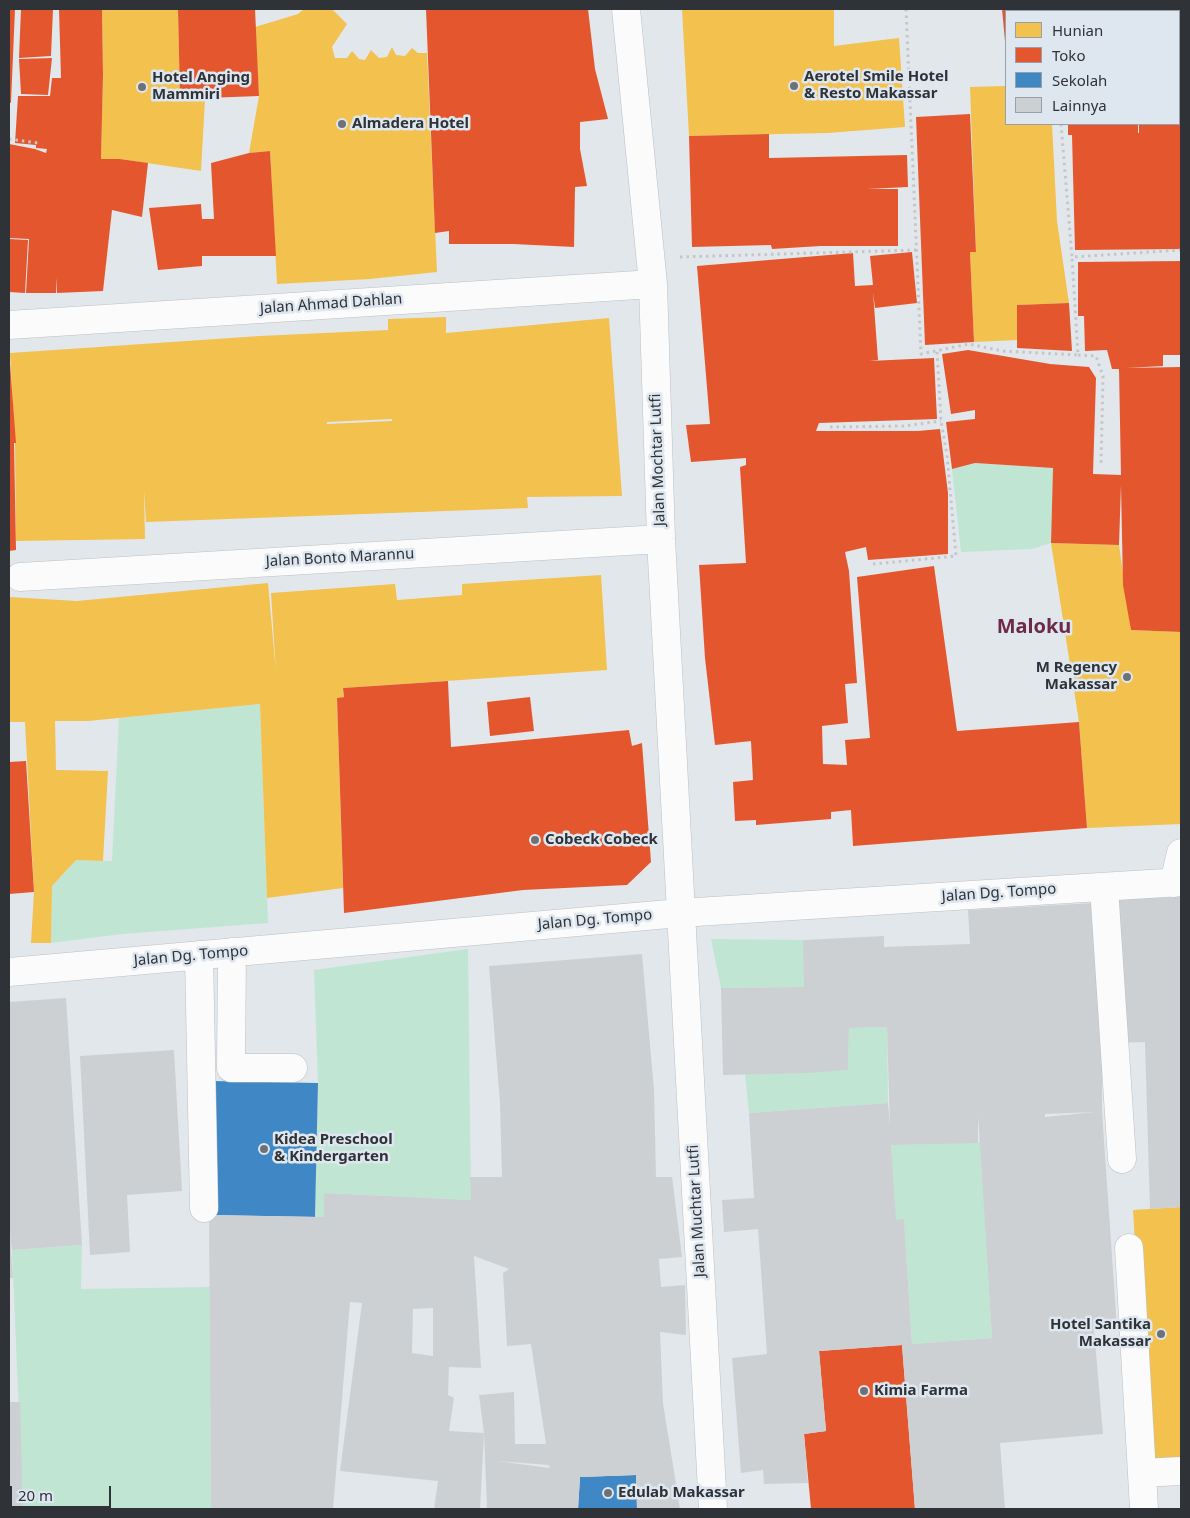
<!DOCTYPE html>
<html>
<head>
<meta charset="utf-8">
<style>
	body { margin:0 }
	#map { position:relative; width:1190px; height:1518px; overflow:hidden; background:#e2e7ec; font-family:"Noto Sans",sans-serif }
	canvas { display:block }
	.frame { position:absolute; inset:0; border:10px solid #2f3236; pointer-events:none }
	.legend { position:absolute; left:1005px; top:10px; width:175px; height:115px; box-sizing:border-box; background:#dee7f0; border:1px solid #989fa6; margin:0; padding:6px 9px; list-style:none; font-size:15px; color:#2f3236 }
	.legend li { display:flex; align-items:center; gap:10px; height:25px }
	.legend b { width:25px; border:1px solid #989fa6 }
	.scale { position:absolute; left:10px; top:1486px; width:101px; height:22px; box-sizing:border-box; border:2px solid #2f3236; border-top:0; padding-left:6px; font-size:15px; line-height:18px; white-space:nowrap; color:#2f3236; -webkit-text-stroke:4px #dee7f0; paint-order:stroke }
</style>
</head>
<body>
<div id="map">
<canvas width="1190" height="1518"></canvas>
<div class="frame"></div>
<ul class="legend">
<li><b style="height:14px;background:#f2c14e"></b>Hunian</li>
<li><b style="height:14px;background:#e4572e"></b>Toko</li>
<li><b style="height:14px;background:#3f88c5"></b>Sekolah</li>
<li><b style="height:14px;background:#ccd0d3"></b>Lainnya</li>
</ul>
<div class="scale">20 m</div>
</div>
<script>
const g = document.querySelector('canvas').getContext('2d');
g.lineJoin = 'round';
function paint(path, color) { g.fillStyle = color; g.fill(path, 'evenodd'); }
const toPath = rows => new Path2D(rows.map(r => 'M' + r).join(''));
function stroke(path, color, width, dash) { g.strokeStyle = color; g.lineWidth = width; g.lineCap = dash ? 'butt' : 'round'; g.setLineDash(dash || []); g.stroke(path); }
function label(font, color, halo, rows, align = 'center') {
  g.font = font + ' "Noto Sans",sans-serif'; g.lineWidth = 5; g.setLineDash([]); g.textBaseline = 'middle'; g.strokeStyle = halo; g.fillStyle = color; for (const [text, x, y, turn = 0] of rows) {
    g.save(); g.translate(x, y); g.rotate((+turn || 0) * Math.PI / 180); g.textAlign = isNaN(turn) ? turn : align; if (halo) g.strokeText(text, 0, 0); g.fillText(text, 0, 0); g.restore();
  }
}
paint(toPath([
	[975,463,1053,468,1051,543,1032,549,961,552,952,469],
	[260,704,268,923,122,934,51,943,52,886,76,860,112,861,119,718],
	[711,939,803,940,806,987,721,988],
	[468,949,471,1200,324,1193,324,1217,315,1217,318,1083,314,970],
	[887,1027,888,1103,749,1113,745,1074,848,1070,849,1028],
	[980,1142,992,1338,912,1344,904,1220,895,1220,891,1145],
	[82,1245,81,1289,210,1287,211,1509,23,1509,12,1250]
]), '#c1e5d3');
paint(toPath([
	[102,9,178,9,180,99,205,99,201,171,120,159,101,159,103,75],
	[304,9,332,9,347,24,332,47,335,58,347,58,352,51,359,59,365,60,371,50,379,58,387,57,392,47,396,55,405,56,412,48,418,53,427,53,437,272,370,279,277,284,270,151,249,153,259,96,255,27,298,14],
	[682,9,834,9,834,46,899,38,905,127,828,133,689,136],
	[1006,86,1006,124,1052,124,1057,221,1069,303,1017,305,1017,340,974,342,970,252,976,252,970,87],
	[446,317,446,333,609,318,622,496,527,497,528,508,146,522,144,489,145,539,16,541,15,441,10,353,260,336,388,330,388,319],
	[392,419,392,421,327,424,327,422],
	[1051,543,1119,545,1131,630,1181,632,1181,824,1087,828,1079,722],
	[601,575,607,670,343,688,344,697,337,698,343,888,267,898,260,704,88,721,55,721,56,770,108,771,103,861,76,860,52,886,51,943,31,943,34,892,25,722,9,722,9,597,77,601,268,583,276,673,271,593,395,584,397,600,462,595,462,584],
	[1181,1207,1181,1459,1148,1461,1133,1210]
]), '#f2c14e');
paint(toPath([
	[9,9,15,9,11,103,9,102],
	[21,9,53,9,51,56,19,58],
	[59,9,102,9,103,75,101,159,120,159,148,163,142,217,112,210,103,291,57,293,57,278,56,293,26,293,29,239,9,238,9,144,35,149,46,153,47,149,36,148,36,145,15,143,18,96,50,96,52,78,61,78],
	[178,9,255,9,259,96,180,99],
	[426,9,588,9,595,69,608,119,580,122,580,149,587,186,575,187,574,247,513,244,449,244,449,231,435,233],
	[1002,9,1046,9,1046,11,1006,11,1005,41],
	[1053,9,1163,9,1164,11,1053,11],
	[52,58,48,95,21,94,19,59],
	[1179,73,1181,73,1181,249,1075,250,1072,135,1068,135,1068,124,1138,124,1138,133,1139,133,1139,124,1179,124],
	[970,114,976,252,970,252,974,342,925,345,916,117],
	[769,134,769,158,907,155,908,187,867,189,898,189,898,246,821,246,772,249,771,245,692,247,689,136],
	[270,151,276,256,202,256,202,266,158,270,149,208,201,204,202,219,214,219,211,163,249,153],
	[9,239,28,240,25,293,9,292],
	[912,252,917,303,875,308,873,292,878,360,869,361,934,358,937,419,819,423,816,431,918,431,940,429,948,493,948,554,868,560,866,547,845,552,849,571,857,683,845,684,848,723,822,726,823,764,847,765,845,740,870,738,857,577,934,566,957,731,1079,722,1087,828,853,846,851,810,831,812,831,819,756,825,756,820,735,821,733,782,753,780,751,741,715,745,705,658,699,565,746,563,740,467,746,465,746,458,691,462,686,425,710,424,697,266,853,253,855,286,873,285,870,256],
	[1181,261,1181,355,1163,355,1163,366,1126,368,1181,367,1181,632,1131,630,1123,585,1121,485,1119,545,1051,543,1053,468,975,463,952,469,946,422,975,419,975,410,951,414,942,354,968,350,1050,364,1089,367,1096,378,1093,474,1121,475,1119,369,1112,369,1107,350,1085,351,1084,316,1078,316,1078,262],
	[1069,303,1072,351,1017,348,1017,305],
	[9,350,16,443,14,443,16,550,9,551],
	[448,681,451,747,629,730,632,746,642,743,651,862,627,885,523,890,344,913,337,698,344,697,343,688],
	[530,697,534,731,490,736,487,702],
	[26,761,34,892,9,894,9,762],
	[902,1345,915,1509,811,1509,804,1434,826,1431,819,1351]
]), '#e4572e');
paint(toPath([
	[212,1081,318,1083,315,1217,209,1215],
	[636,1475,637,1509,578,1509,580,1477]
]), '#3f88c5');
paint(toPath([
	[1181,897,1181,1207,1150,1209,1145,1042,1118,1043,1113,899],
	[1095,903,1102,1036,1102,1112,1117,1328,1094,1330,1103,1434,1000,1443,1005,1509,915,1509,902,1345,819,1351,826,1431,804,1434,808,1483,764,1484,763,1470,741,1473,732,1358,767,1354,758,1229,724,1232,722,1200,754,1198,749,1113,888,1103,890,1128,887,1027,849,1028,848,1070,808,1073,723,1075,721,988,804,987,803,940,884,936,884,947,970,944,968,910],
	[1095,1112,1045,1117,1045,1114],
	[978,1115,992,1338,912,1344,904,1219,896,1220,891,1145,978,1143],
	[642,954,654,1090,656,1177,672,1177,682,1257,659,1259,661,1287,685,1285,686,1335,660,1332,663,1403,680,1509,637,1509,636,1475,580,1477,578,1509,487,1509,484,1433,480,1509,434,1509,438,1481,340,1471,362,1303,350,1302,333,1509,211,1509,209,1215,324,1217,324,1193,471,1200,470,1177,502,1177,500,1103,489,966],
	[474,1256,509,1269,503,1273,507,1346,531,1344,546,1444,515,1444,514,1392,479,1395,484,1433,449,1431,454,1398,448,1395,449,1367,481,1368],
	[433,1308,433,1356,412,1353,413,1309],
	[497,1461,549,1465,550,1468],
	[66,998,82,1245,12,1250,10,1235,13,1278,9,1278,9,1002],
	[174,1050,182,1191,127,1195,130,1252,90,1255,80,1056],
	[9,1402,20,1402,23,1509,9,1509]
]), '#ccd0d3');
const minor = toPath([
	[626,9,653,284,661,539,713,1509],
	[9,325,653,284],
	[20,577,661,539],
	[1174,883,1181,853],
	[1104,887,1122,1159],
	[232,952,231,1068,293,1068],
	[199,955,204,1208],
	[9,972,680,913,1181,882],
	[1129,1248,1144,1509],
	[1142,1473,1181,1471]
]);
stroke(minor, '#bcbfc3', 29);
stroke(toPath([
	[906,9,921,354,969,344,1002,351,1078,355,1072,257],
	[1051,9,1051,11],
	[1169,9,1169,11],
	[1179,27,1181,30],
	[1061,124,1072,257,1181,250],
	[9,139,38,143],
	[680,257,917,250],
	[1078,355,1096,356,1103,376,1101,465],
	[830,427,904,426,941,421],
	[873,564,956,556,947,455,941,421,937,351]
]), '#c6c6c8', 3, [2.5, 4]);
stroke(minor, '#fbfbfc', 28);
for (const [x, y, r, color] of [
	[794,86,5,"#6e7176"],
	[142,87,5,"#6e7176"],
	[342,124,5,"#6e7176"],
	[1127,677,5,"#6e7176"],
	[535,840,5,"#6e7176"],
	[264,1149,5,"#6e7176"],
	[1161,1334,5,"#6e7176"],
	[864,1391,5,"#6e7176"],
	[608,1493,5,"#6e7176"]
]) { const dot = new Path2D(); dot.arc(x, y, r, 0, 2 * Math.PI); g.fillStyle = color; g.fill(dot); stroke(dot, '#dee7f0', 2); }
label('bold 15px', '#2f3236', '#dee7f0', [
	["Aerotel Smile Hotel",804,77],
	["& Resto Makassar",804,94],
	["Hotel Anging",152,78],
	["Mammiri",152,95],
	["Almadera Hotel",352,124],
	["M Regency",1117,668,"right"],
	["Makassar",1117,685,"right"],
	["Cobeck Cobeck",545,840],
	["Kidea Preschool",274,1140],
	["& Kindergarten",274,1157],
	["Hotel Santika",1151,1325,"right"],
	["Makassar",1151,1342,"right"],
	["Kimia Farma",874,1391],
	["Edulab Makassar",618,1493]
], 'left');
label('15px', '#2f3236', '#dee7f0', [
	["Jalan Ahmad Dahlan",331,304,-4],
	["Jalan Mochtar Lutfi",658,460,-92],
	["Jalan Bonto Marannu",340,558,-3],
	["Jalan Dg. Tompo",999,893,-4],
	["Jalan Dg. Tompo",595,920,-5],
	["Jalan Dg. Tompo",191,956,-5],
	["Jalan Muchtar Lutfi",697,1211,-93]
]);
label('bold 20px', '#6e2a44', '#dee7f0', [
	["Maloku",1034,627]
]);
</script>
</body>
</html>
